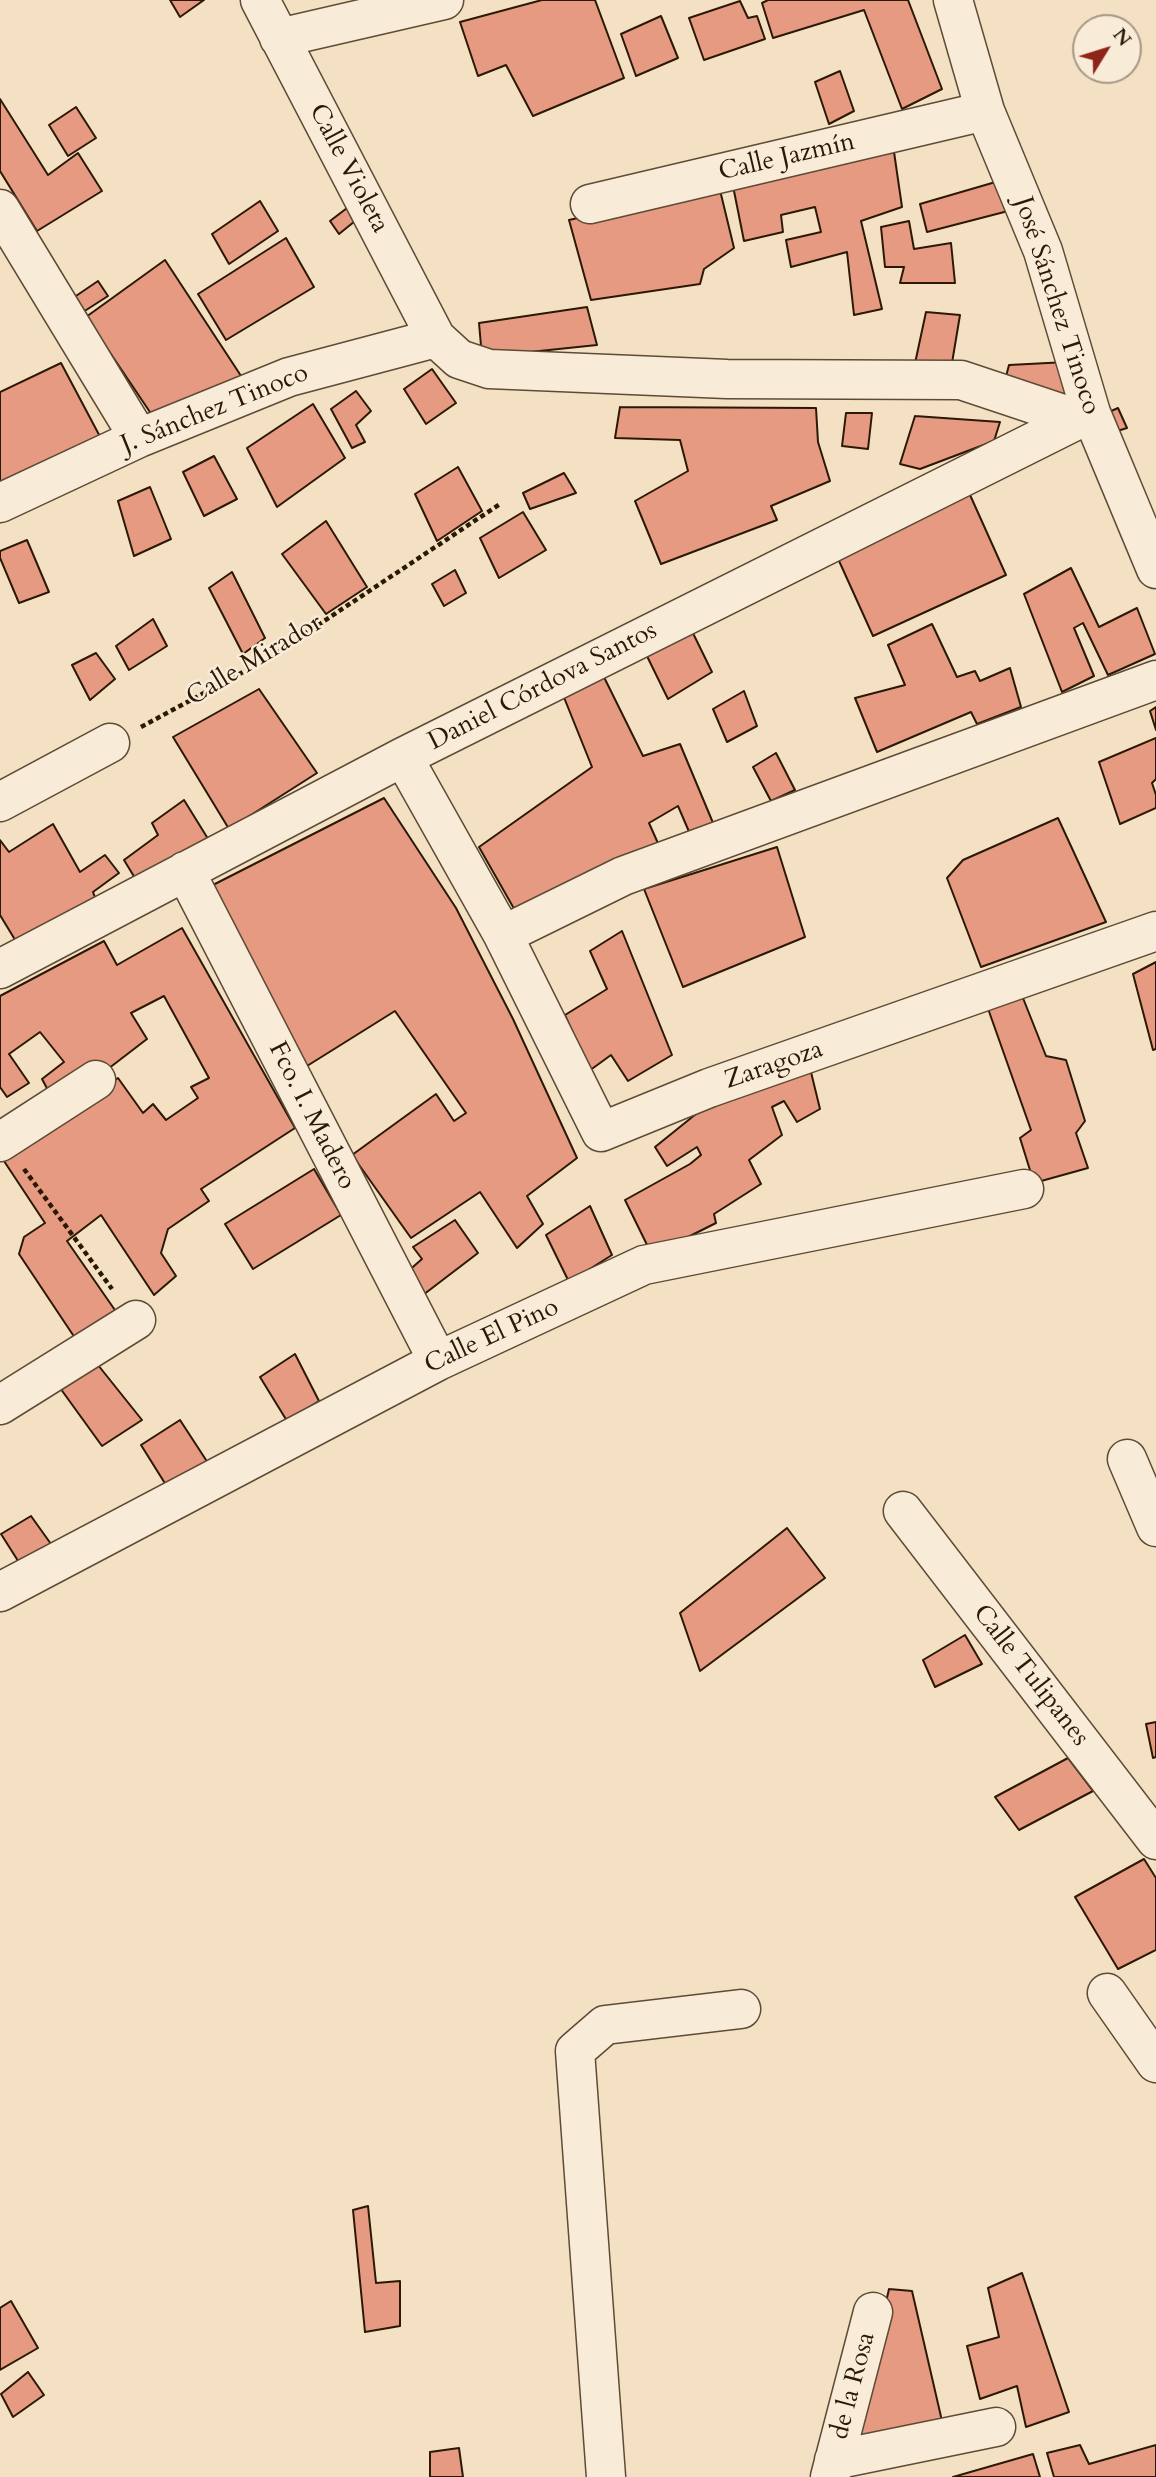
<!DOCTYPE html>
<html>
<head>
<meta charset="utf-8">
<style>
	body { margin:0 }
	#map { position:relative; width:1156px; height:2477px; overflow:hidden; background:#f4e1c4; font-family:Cardo,serif }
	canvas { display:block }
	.north { position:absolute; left:1072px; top:14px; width:70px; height:70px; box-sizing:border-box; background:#f8ecd9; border:2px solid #a69884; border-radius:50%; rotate:52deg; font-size:19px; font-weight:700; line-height:28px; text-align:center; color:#2b1905 }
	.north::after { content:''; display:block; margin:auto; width:24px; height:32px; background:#8f2418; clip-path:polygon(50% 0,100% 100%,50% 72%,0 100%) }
</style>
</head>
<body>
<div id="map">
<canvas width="1156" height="2477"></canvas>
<div class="north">N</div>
</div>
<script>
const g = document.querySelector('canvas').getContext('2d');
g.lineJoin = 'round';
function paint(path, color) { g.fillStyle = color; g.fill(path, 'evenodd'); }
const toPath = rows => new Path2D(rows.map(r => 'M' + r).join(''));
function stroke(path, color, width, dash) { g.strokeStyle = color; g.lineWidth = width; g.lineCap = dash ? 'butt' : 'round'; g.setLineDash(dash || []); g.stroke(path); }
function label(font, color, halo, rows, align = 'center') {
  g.font = font + ' Cardo,serif'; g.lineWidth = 5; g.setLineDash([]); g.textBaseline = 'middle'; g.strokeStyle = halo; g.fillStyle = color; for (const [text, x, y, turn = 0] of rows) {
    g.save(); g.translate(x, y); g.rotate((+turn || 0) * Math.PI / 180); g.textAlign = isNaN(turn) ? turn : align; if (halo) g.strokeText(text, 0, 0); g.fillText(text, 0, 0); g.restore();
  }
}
const building = toPath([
	[170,0,204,0,180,17,170,0],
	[542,0,595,0,624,78,533,116,506,65,478,76,460,22,542,0],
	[768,0,908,0,942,89,902,109,864,10,773,38,762,3,768,0],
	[740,1,748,18,757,16,765,39,704,60,689,18,740,1],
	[661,16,678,58,636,76,621,34,661,16],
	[840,71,854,111,829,124,815,82,840,71],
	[0,99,48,175,78,153,102,191,37,231,0,171,0,99],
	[76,107,96,138,68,156,49,125,76,107],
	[893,145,902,207,861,221,882,309,854,315,847,252,791,267,786,240,821,232,815,207,781,215,783,232,744,241,733,186,893,145],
	[999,181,1012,210,927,232,920,204,999,181],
	[719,186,734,248,704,269,700,284,591,300,569,220,719,186],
	[260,201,278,231,229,264,212,234,260,201],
	[351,205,360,217,339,234,330,221,351,205],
	[909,221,914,249,951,243,955,283,900,283,904,267,885,267,881,227,909,221],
	[286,238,314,287,226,340,198,294,286,238],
	[165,260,247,385,160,427,86,317,165,260],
	[98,281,108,296,80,314,70,300,98,281],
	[587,307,597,345,482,357,479,323,587,307],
	[926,312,960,315,951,369,914,368,926,312],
	[1067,362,1077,396,1003,388,1009,365,1067,362],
	[61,363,105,446,0,490,0,392,61,363],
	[432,369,456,403,426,424,404,389,432,369],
	[356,391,371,411,356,425,365,442,352,448,331,409,356,391],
	[313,404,345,458,277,507,247,448,313,404],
	[620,407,816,408,818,442,830,481,771,506,777,520,661,564,635,501,688,471,680,440,615,438,620,407],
	[1118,408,1127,428,1108,434,1100,416,1118,408],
	[846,413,872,413,868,449,842,446,846,413],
	[915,416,1000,422,994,441,920,469,900,464,915,416],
	[214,456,237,499,204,516,183,472,214,456],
	[458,467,482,511,437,541,415,494,458,467],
	[564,473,576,493,530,509,523,493,564,473],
	[966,486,1006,575,873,636,835,552,966,486],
	[150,487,171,539,134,556,118,501,150,487],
	[523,512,546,550,499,578,480,538,523,512],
	[326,521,367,587,326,614,282,554,326,521],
	[27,540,49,592,19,603,0,558,0,551,27,540],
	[1071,568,1099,627,1137,608,1155,654,1108,675,1083,623,1074,628,1094,676,1062,692,1024,594,1071,568],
	[455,570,466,593,444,606,432,584,455,570],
	[232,572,265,638,243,654,209,588,232,572],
	[153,619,167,646,129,670,116,646,153,619],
	[932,624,957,677,975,671,980,681,1010,668,1021,707,977,724,971,712,877,752,855,698,905,685,888,645,932,624],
	[689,625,712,672,668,699,643,648,689,625],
	[96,653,115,679,90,700,72,665,96,653],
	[599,667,643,756,680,744,716,830,693,841,678,806,649,823,661,850,521,921,479,847,592,767,561,690,599,667],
	[259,689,317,773,229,829,173,737,259,689],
	[744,691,757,726,727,742,713,709,744,691],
	[1156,707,1156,730,1150,711,1156,707],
	[1156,738,1156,779,1152,783,1156,795,1156,808,1120,824,1099,762,1156,738],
	[776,753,795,790,771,801,753,767,776,753],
	[384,798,456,908,513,1019,577,1158,527,1196,543,1224,517,1248,480,1192,411,1238,352,1155,436,1094,454,1121,466,1113,395,1011,307,1066,209,887,384,798],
	[184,800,210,842,141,888,124,860,158,835,152,823,184,800],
	[1058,818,1106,922,981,967,947,878,963,860,1058,818],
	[53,824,80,872,105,855,119,873,93,892,96,900,17,943,0,915,0,840,9,852,53,824],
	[777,847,805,937,683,987,644,889,777,847],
	[182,928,295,1128,201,1189,209,1201,168,1229,161,1253,176,1276,154,1295,101,1215,67,1241,117,1313,77,1341,19,1254,24,1237,45,1223,0,1155,118,1078,143,1113,153,1104,166,1120,198,1098,191,1087,209,1078,164,996,131,1013,147,1039,104,1072,50,1094,42,1079,64,1062,40,1032,9,1054,29,1083,7,1097,0,1087,0,996,104,941,117,965,182,928],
	[622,931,672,1055,628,1081,611,1055,589,1071,565,1015,607,989,590,951,622,931],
	[1156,962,1156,1049,1153,1050,1133,974,1156,962],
	[1021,993,1046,1056,1066,1060,1085,1121,1076,1133,1088,1168,1034,1183,1020,1138,1031,1130,986,1003,1021,993],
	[810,1068,820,1109,797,1122,784,1101,772,1107,782,1135,749,1160,761,1184,714,1214,716,1223,652,1255,625,1200,690,1164,701,1155,697,1147,667,1166,655,1147,727,1089,810,1068],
	[314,1169,341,1215,253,1269,225,1224,314,1169],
	[590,1206,612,1255,569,1282,546,1235,590,1206],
	[455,1220,478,1253,423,1295,406,1273,422,1259,413,1247,455,1220],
	[295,1354,319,1401,287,1421,260,1377,295,1354],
	[94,1360,142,1420,102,1446,55,1381,94,1360],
	[180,1420,208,1463,166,1485,141,1445,180,1420],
	[31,1516,51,1544,20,1564,1,1534,31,1516],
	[787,1528,825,1578,700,1671,680,1613,787,1528],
	[965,1635,982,1664,935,1687,923,1660,965,1635],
	[1156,1722,1156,1757,1153,1758,1146,1724,1156,1722],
	[1068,1758,1093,1791,1019,1830,995,1797,1068,1758],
	[1144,1859,1156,1878,1156,1950,1118,1969,1075,1897,1144,1859],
	[368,2206,376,2283,400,2281,400,2326,365,2332,353,2210,368,2206],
	[1022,2273,1069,2412,1026,2427,1017,2386,980,2399,967,2346,999,2337,988,2288,1022,2273],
	[889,2289,912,2291,942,2421,854,2443,889,2289],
	[11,2301,38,2348,0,2370,0,2308,11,2301],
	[28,2372,44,2395,13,2417,1,2394,28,2372],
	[1080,2445,1089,2464,1156,2445,1156,2477,1054,2477,1047,2453,1080,2445],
	[459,2448,463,2477,430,2477,430,2452,459,2448],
	[1033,2454,1040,2477,953,2477,1033,2454]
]);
paint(building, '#e69a82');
stroke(building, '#2b1905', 2);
const minor = toPath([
	[260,0,436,338,459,359,489,369,727,379,961,380,1078,419],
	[953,0,985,111,1043,251,1091,413,1156,569],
	[279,38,444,0],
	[590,204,985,111],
	[0,209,139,438],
	[0,503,139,438,289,377,436,338],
	[403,757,503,935,601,1132,709,1088,1156,931],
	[0,802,110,743],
	[185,871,438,1361],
	[503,935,623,876,1156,680],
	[0,969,403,757,1091,413],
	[0,1142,96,1080],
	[0,1405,136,1320],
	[1127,1459,1156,1527],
	[903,1511,1156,1840],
	[0,1592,438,1361,644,1265,1024,1189],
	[1107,1993,1156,2063],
	[834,2460,996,2427],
	[606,2477,575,2051,605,2025,741,2009],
	[830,2477,873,2312]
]);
stroke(minor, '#5d4b35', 41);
stroke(toPath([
	[141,727,267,659,500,504],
	[24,1169,112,1289]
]), '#2b1905', 4.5, [5, 3.5]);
stroke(minor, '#f8ecd9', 38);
label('26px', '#2b1905', '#f8ecd9', [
	["Calle Jazmín",787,158,-13],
	["Calle Violeta",348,169,62],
	["José Sánchez Tinoco",1056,306,72],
	["J. Sánchez Tinoco",215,410,-22],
	["Calle Mirador",255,661,-31],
	["Daniel Córdova Santos",543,687,-27],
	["Zaragoza",774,1066,-19],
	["Fco. I. Madero",311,1116,63],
	["Calle El Pino",492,1337,-25],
	["Calle Tulipanes",1030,1676,52],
	["de la Rosa",854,2386,-75]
]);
</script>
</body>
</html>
